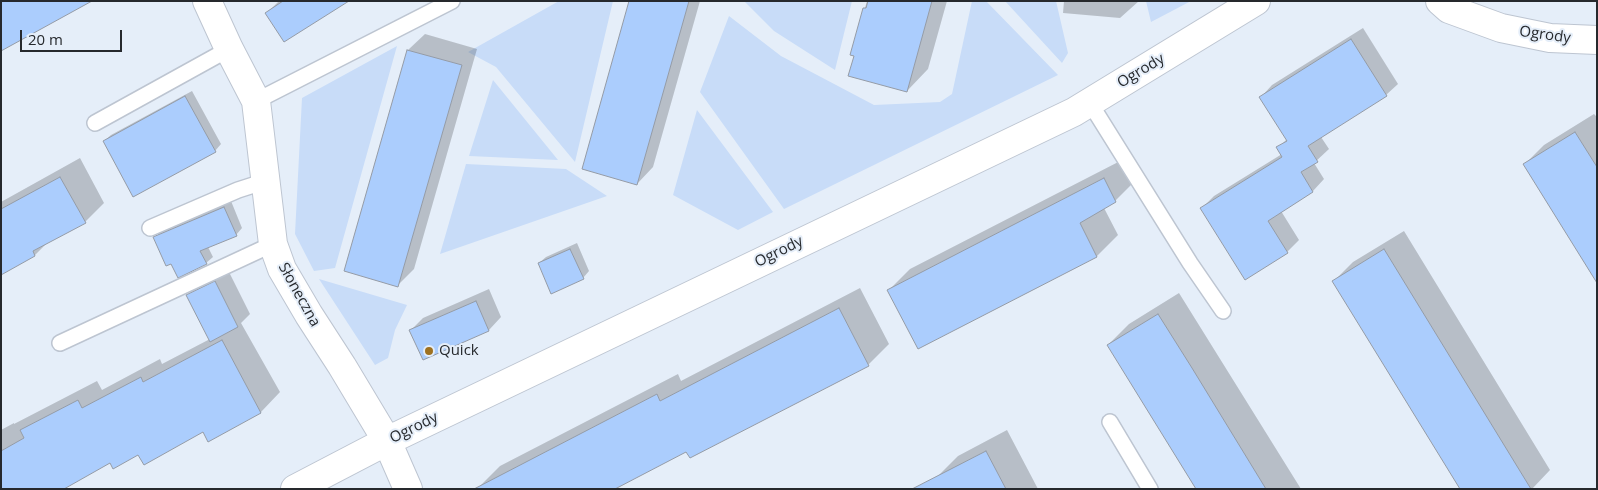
<!DOCTYPE html>
<html>
<head>
<meta charset="utf-8">
<style>
	body { margin:0 }
	#map { position:relative; width:1598px; height:490px; overflow:hidden; background:#e5eef9; font-family:"Open Sans",sans-serif }
	canvas { display:block }
	.frame { position:absolute; inset:0; border:2px solid #26292d; pointer-events:none }
	.scale { position:absolute; left:20px; top:30px; width:102px; height:22px; box-sizing:border-box; border:2px solid #26292d; border-top:0; padding-left:6px; font-size:15px; line-height:18px; white-space:nowrap; color:#26292d; -webkit-text-stroke:4px #e5eef9; paint-order:stroke }
</style>
</head>
<body>
<div id="map">
<canvas width="1598" height="490"></canvas>
<div class="frame"></div>
<div class="scale">20 m</div>
</div>
<script>
const g = document.querySelector('canvas').getContext('2d');
g.lineJoin = 'round';
function paint(path, color) { g.fillStyle = color; g.fill(path, 'evenodd'); }
const toPath = rows => new Path2D(rows.map(r => 'M' + r).join(''));
function stroke(path, color, width, dash) { g.strokeStyle = color; g.lineWidth = width; g.lineCap = dash ? 'butt' : 'round'; g.setLineDash(dash || []); g.stroke(path); }
function label(font, color, halo, rows, align = 'center') {
  g.font = font + ' "Open Sans",sans-serif'; g.lineWidth = 4; g.setLineDash([]); g.textBaseline = 'middle'; g.strokeStyle = halo; g.fillStyle = color; for (const [text, x, y, turn = 0] of rows) {
    g.save(); g.translate(x, y); g.rotate((+turn || 0) * Math.PI / 180); g.textAlign = isNaN(turn) ? turn : align; if (halo) g.strokeText(text, 0, 0); g.fillText(text, 0, 0); g.restore();
  }
}
paint(toPath([
	[559,1,613,1,575,162,496,67,468,52],
	[744,1,852,1,835,70,774,31],
	[972,1,986,1,1058,75,784,209,700,92,729,16,781,56,874,105,940,102,952,94],
	[1005,1,1056,1,1068,53,1062,63],
	[1146,1,1191,1,1151,22],
	[397,46,335,268,314,271,295,234,302,98],
	[493,80,558,160,469,156],
	[697,110,773,212,738,230,673,195],
	[466,164,566,169,607,196,440,254],
	[319,279,407,305,395,330,388,358,375,365]
]), '#c8dcf8');
paint(toPath([
	[279,1,346,1,267,13],
	[630,1,700,1,653,167,637,184],
	[867,1,947,1,928,69,907,91,855,55,852,54],
	[1064,1,1139,1,1120,18,1063,13],
	[1363,28,1398,84,1386,95,1321,137,1329,149,1314,163,1324,179,1313,191,1281,211,1299,240,1287,252,1202,208,1214,196,1282,154,1278,148,1287,139,1261,97,1272,85],
	[425,34,477,49,414,269,398,285,345,270,408,50],
	[192,91,221,144,215,151,104,141,111,135],
	[1594,114,1597,117,1597,281,1525,164,1544,145],
	[80,158,104,203,85,222,48,242,35,255,1,274,1,202],
	[1126,158,1136,180,1115,201,1104,208,1118,235,1097,256,918,348,889,290,910,269],
	[231,201,242,228,236,235,208,247,213,257,206,263,171,262,155,238,161,231],
	[1404,231,1550,470,1532,489,1461,489,1334,281,1353,262],
	[577,243,589,271,583,278,539,263,546,257],
	[228,270,250,314,241,323,280,392,261,412,208,440,203,431,139,453,110,462,1,489,1,430,14,423,14,424,97,381,102,390,160,359,162,364,210,339,188,295,200,282],
	[860,288,889,344,868,365,687,450,479,487,500,466,678,374,681,381],
	[489,289,501,317,489,330,423,358,411,330,423,318],
	[1179,293,1301,489,1197,489,1108,345,1129,324],
	[1007,430,1038,489,943,489,937,477,958,456]
]), '#0003');
const building = toPath([
	[1,1,92,1,1,51,1,1],
	[283,1,349,1,284,42,265,13,283,1],
	[629,1,689,1,637,185,582,169,629,1],
	[868,1,932,1,907,92,848,76,854,56,850,55,863,8,866,8,868,1],
	[1351,39,1387,96,1308,146,1318,162,1301,172,1313,192,1268,221,1288,253,1245,280,1200,208,1282,157,1276,147,1287,141,1259,97,1351,39],
	[407,50,462,65,398,287,344,271,407,50],
	[185,96,216,152,133,197,103,141,185,96],
	[1575,132,1597,167,1597,283,1523,164,1575,132],
	[60,177,86,223,33,251,35,256,1,275,1,209,60,177],
	[1104,178,1116,202,1080,223,1097,257,918,349,887,290,1104,178],
	[224,207,237,236,200,251,207,264,178,278,171,264,166,266,153,237,224,207],
	[570,249,584,279,551,294,538,263,570,249],
	[1384,249,1531,489,1460,489,1332,281,1384,249],
	[215,281,238,327,210,342,186,295,215,281],
	[476,301,489,331,423,360,409,330,476,301],
	[839,308,869,366,690,458,686,452,615,489,474,489,657,394,660,401,839,308],
	[1158,314,1192,368,1266,489,1196,489,1107,345,1158,314],
	[222,340,261,413,208,442,203,432,144,465,138,455,113,469,110,463,64,489,1,489,1,451,24,438,20,430,78,400,82,408,141,377,143,382,222,340],
	[986,451,1006,489,912,489,986,451]
]);
paint(building, '#abcdfd');
stroke(building, '#949ba6', 1);
const service = toPath([
	[256,101,452,1],
	[1090,103,1190,263,1223,311],
	[95,123,229,49],
	[150,228,238,190,266,181],
	[60,343,273,244],
	[1110,422,1150,489]
]);
const minor = toPath([
	[207,1,229,49,256,101,273,244,282,269,309,315,342,366,387,441,408,489],
	[1440,1,1449,9,1501,28,1550,38,1597,40],
	[295,489,387,441,1074,112,1256,1]
]);
stroke(service, '#bdc5d1', 18);
stroke(minor, '#bdc5d1', 30);
stroke(service, '#fff', 15);
stroke(minor, '#fff', 28);
for (const [x, y, r, color] of [
	[429,351,5,"#9e7121"]
]) { const dot = new Path2D(); dot.arc(x, y, r, 0, 2 * Math.PI); g.fillStyle = color; g.fill(dot); stroke(dot, '#e5eef9', 2); }
label('15px', '#26292d', '#e5eef9', [
	["Ogrody",1545,35,8],
	["Ogrody",1141,71,-31],
	["Ogrody",779,252,-26],
	["Słoneczna",299,295,61],
	["Ogrody",414,428,-26]
]);
label('15px', '#26292d', '#e5eef9', [
	["Quick",439,351]
], 'left');
</script>
</body>
</html>
